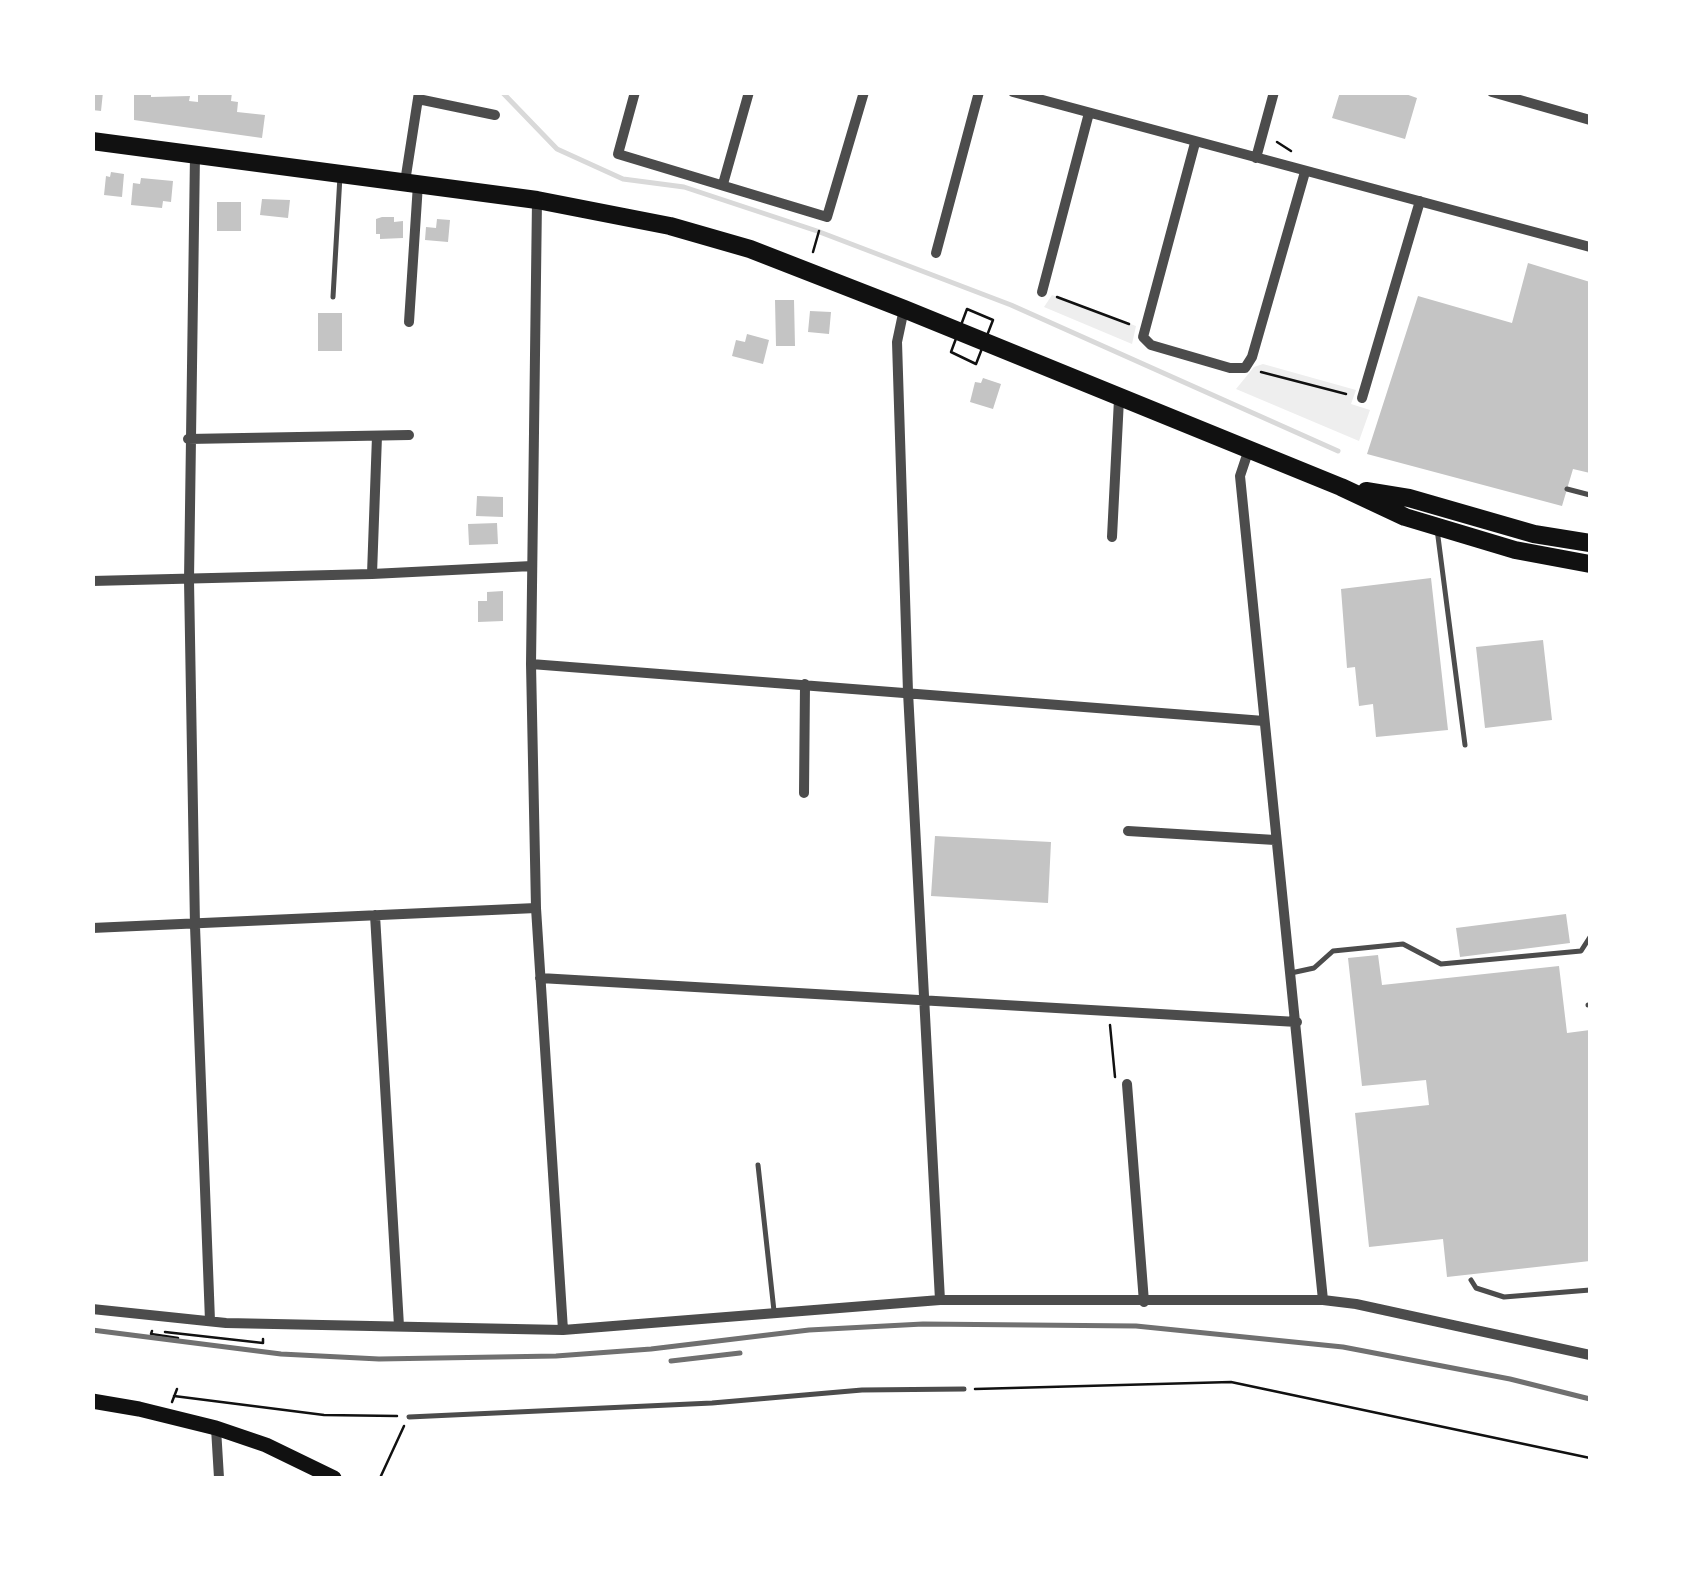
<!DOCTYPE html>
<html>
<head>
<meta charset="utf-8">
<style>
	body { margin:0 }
	#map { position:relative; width:1683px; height:1571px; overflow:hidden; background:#fff; font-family:"Alegreya Sans",sans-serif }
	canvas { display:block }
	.frame { position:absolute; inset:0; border:95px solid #fff; pointer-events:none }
</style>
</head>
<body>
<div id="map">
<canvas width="1683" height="1571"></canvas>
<div class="frame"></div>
</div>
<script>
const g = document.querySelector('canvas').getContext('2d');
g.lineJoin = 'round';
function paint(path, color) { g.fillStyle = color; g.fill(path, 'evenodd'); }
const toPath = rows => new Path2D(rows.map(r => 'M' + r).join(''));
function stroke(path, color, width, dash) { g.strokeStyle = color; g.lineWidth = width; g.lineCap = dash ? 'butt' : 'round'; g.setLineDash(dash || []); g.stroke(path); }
paint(toPath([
	[1052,295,1136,326,1132,344,1044,307],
	[1263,364,1356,390,1351,404,1370,410,1359,441,1236,389,1254,367]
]), '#eee');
stroke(toPath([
	[502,92,557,149,623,179,684,187,817,231,1011,305,1338,451]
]), '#d9d9d9', 5);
paint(toPath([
	[92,92,103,92,101,111,92,110],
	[134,92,151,92,151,97,190,96,189,101,198,102,198,92,232,92,231,101,238,102,237,112,265,115,262,138,134,120],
	[1340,92,1400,92,1417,98,1405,139,1332,118],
	[111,172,124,174,122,197,104,195,106,176,110,177],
	[141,178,173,181,171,202,163,201,162,208,131,205,133,183,140,184],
	[262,199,290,200,288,218,260,215],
	[217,202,241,202,241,231,217,231],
	[382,217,394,217,394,222,403,221,403,238,380,239,380,234,376,234,376,219],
	[437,219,450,220,448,242,425,240,426,227,436,228],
	[1528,263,1590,282,1590,473,1573,469,1562,506,1367,454,1418,296,1512,323],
	[775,300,794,300,795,346,776,346],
	[810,311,831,312,829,334,808,332],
	[318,313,342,313,342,351,318,351],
	[747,334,769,340,763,364,732,356,736,340,745,342],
	[983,378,1001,384,993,409,970,402,975,382,981,383],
	[477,496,503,497,503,517,476,516],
	[497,523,498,544,469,545,468,524],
	[1431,578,1448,730,1376,737,1373,704,1359,706,1355,667,1347,668,1341,589],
	[503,591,503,621,478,622,478,601,487,601,487,592],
	[1543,640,1552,720,1485,728,1476,647],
	[935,836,1051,842,1048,903,931,896],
	[1566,914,1570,943,1460,957,1456,928],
	[1378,955,1382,985,1559,966,1567,1033,1590,1030,1590,1261,1447,1277,1443,1239,1369,1247,1355,1113,1429,1105,1426,1080,1362,1086,1348,958]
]), '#c4c4c4');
stroke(toPath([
	[1277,142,1291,151],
	[813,252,819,231],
	[1057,297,1129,324],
	[967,309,993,320,976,364,951,352,967,309],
	[1261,372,1346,394],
	[1110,1025,1115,1077],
	[152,1331,151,1334,178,1338],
	[165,1332,263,1343,263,1339],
	[975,1389,1231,1382,1590,1458],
	[174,1396,324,1415,397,1416],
	[172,1402,177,1389],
	[380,1478,404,1426]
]), '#111', 2.5);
stroke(toPath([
	[333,297,340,176],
	[1567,489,1590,495],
	[1437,529,1465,745],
	[1291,973,1314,968,1333,951,1403,944,1441,964,1581,951,1590,937],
	[1588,1005,1590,1005],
	[758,1165,774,1311],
	[1471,1280,1476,1288,1504,1297,1590,1290],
	[409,1417,712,1403,862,1390,964,1389]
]), '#4c4c4c', 5);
stroke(toPath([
	[635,92,618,154,827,217,864,92],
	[1013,92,1590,247],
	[1492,92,1590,120],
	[418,99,495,115],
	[1195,143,1143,337,1151,345,1230,368,1245,368,1252,357,1305,172],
	[195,154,189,580,195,926,210,1321],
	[1256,158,1274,92],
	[405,182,419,92],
	[723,184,749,92],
	[537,200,531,664,536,908,563,1330],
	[936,253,979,92],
	[1042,292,1089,113],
	[904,309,897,342,908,692,940,1300],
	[409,322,418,184],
	[1362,398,1420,201],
	[188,439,409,435],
	[1248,452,1240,476,1323,1300],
	[1112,537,1119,399],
	[372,574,377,436],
	[92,581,372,574,532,566],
	[531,664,1264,721],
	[804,793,805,684],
	[1128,831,1275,840],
	[375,915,399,1326],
	[92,928,536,908],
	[540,978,1297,1022],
	[1127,1084,1144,1302],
	[92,1309,226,1323,563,1330,940,1300,1323,1300,1356,1304,1590,1355],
	[216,1428,219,1478]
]), '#4c4c4c', 10);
stroke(toPath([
	[92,1401,139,1409,216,1428,266,1445,334,1478]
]), '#111', 15);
stroke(toPath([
	[92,141,537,200,670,226,750,249,904,309,1341,487,1405,517,1515,550,1590,564],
	[1366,491,1409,498,1534,534,1590,543]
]), '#111', 18);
stroke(toPath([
	[92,1330,281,1354,379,1359,556,1356,651,1349,809,1330,923,1324,1136,1326,1343,1347,1510,1379,1590,1399],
	[671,1361,740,1353]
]), '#707070', 5);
</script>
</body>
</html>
